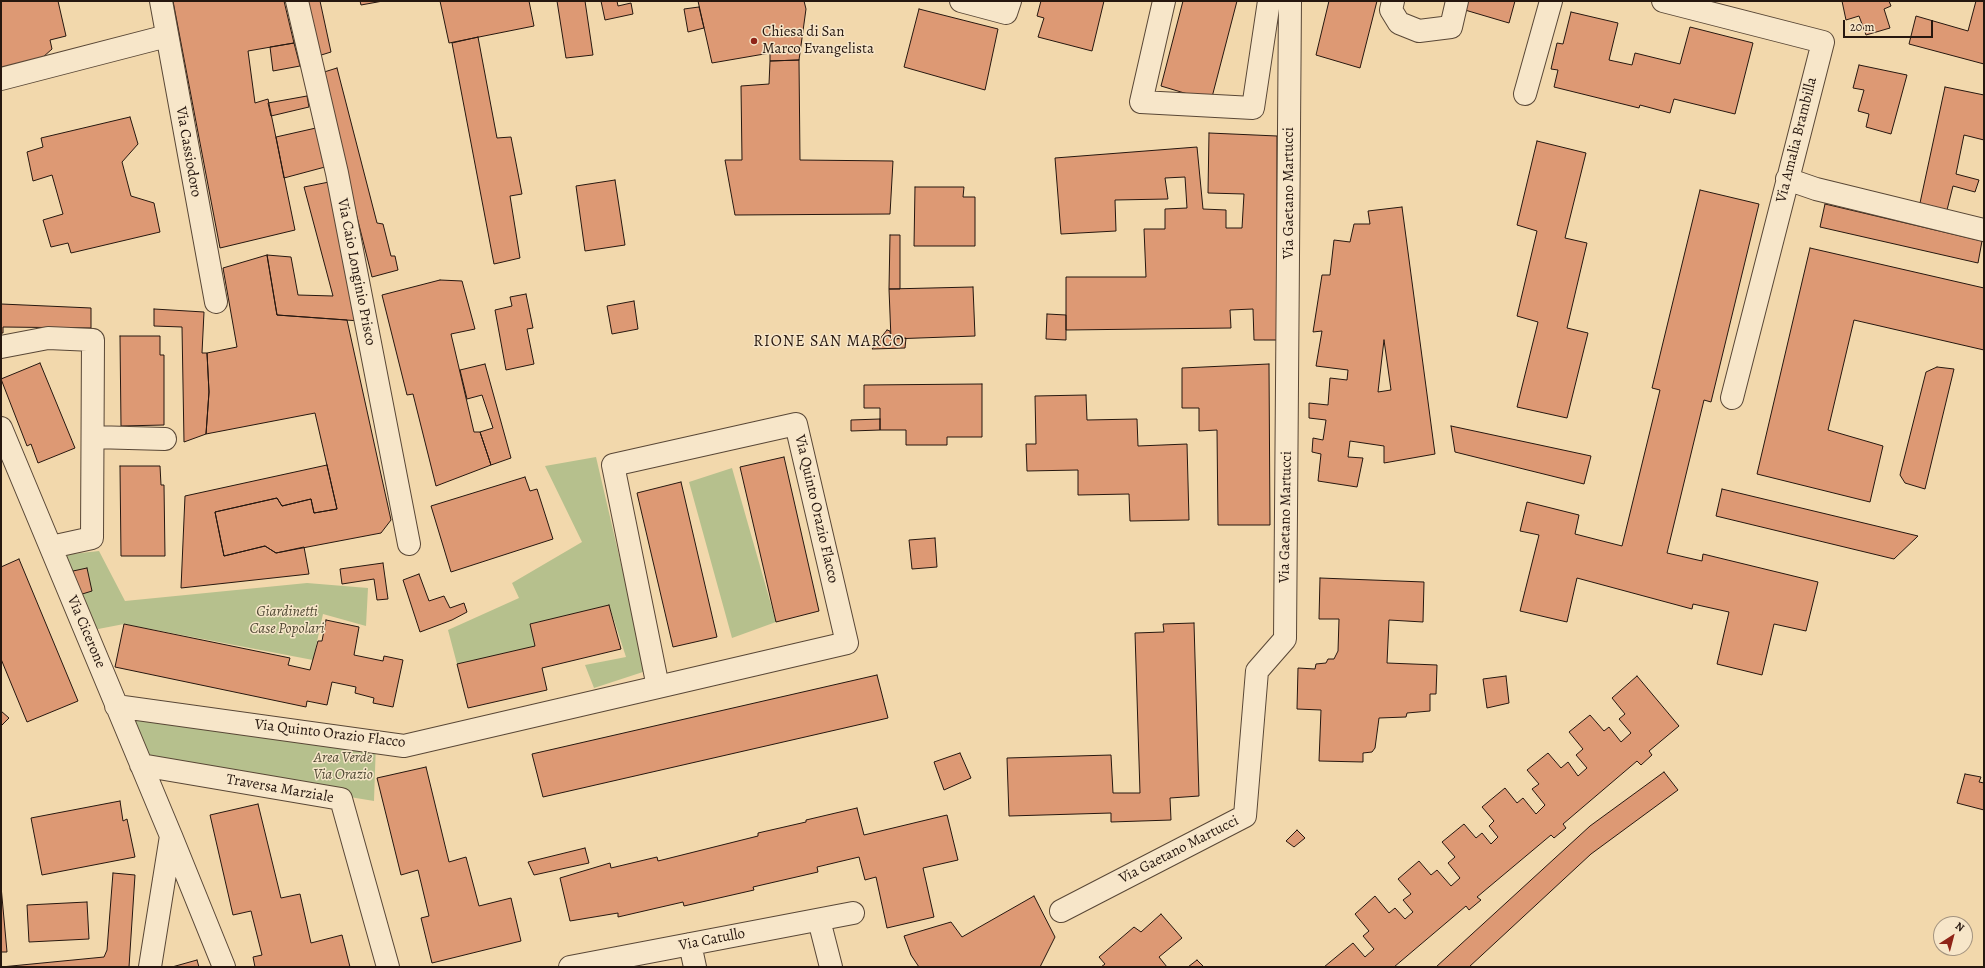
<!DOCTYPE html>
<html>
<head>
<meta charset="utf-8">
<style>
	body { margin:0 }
	#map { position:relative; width:1985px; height:968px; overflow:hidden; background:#f2d8ac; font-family:Alegreya,serif }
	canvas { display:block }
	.frame { position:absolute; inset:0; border:2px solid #26170f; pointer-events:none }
	.north { position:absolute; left:1933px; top:916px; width:40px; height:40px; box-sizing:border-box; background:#f7e6c9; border:1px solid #a3937f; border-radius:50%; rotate:36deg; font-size:11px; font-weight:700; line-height:16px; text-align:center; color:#26170f }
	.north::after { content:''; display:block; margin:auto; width:14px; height:18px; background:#8f2418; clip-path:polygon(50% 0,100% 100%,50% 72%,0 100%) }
	.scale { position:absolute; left:1843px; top:20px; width:90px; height:18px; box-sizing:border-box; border:2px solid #26170f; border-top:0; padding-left:5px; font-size:12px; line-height:14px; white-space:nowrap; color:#26170f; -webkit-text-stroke:3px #f7e6c9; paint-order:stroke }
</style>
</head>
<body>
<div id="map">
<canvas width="1985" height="968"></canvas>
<div class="frame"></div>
<div class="north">N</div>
<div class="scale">20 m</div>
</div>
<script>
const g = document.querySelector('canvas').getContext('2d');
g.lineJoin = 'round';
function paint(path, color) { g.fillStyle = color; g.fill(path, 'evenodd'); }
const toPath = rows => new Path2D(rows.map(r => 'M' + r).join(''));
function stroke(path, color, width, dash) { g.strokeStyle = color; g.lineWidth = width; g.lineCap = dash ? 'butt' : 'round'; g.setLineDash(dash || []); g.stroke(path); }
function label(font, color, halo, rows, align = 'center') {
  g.font = font + ' Alegreya,serif'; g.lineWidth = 3; g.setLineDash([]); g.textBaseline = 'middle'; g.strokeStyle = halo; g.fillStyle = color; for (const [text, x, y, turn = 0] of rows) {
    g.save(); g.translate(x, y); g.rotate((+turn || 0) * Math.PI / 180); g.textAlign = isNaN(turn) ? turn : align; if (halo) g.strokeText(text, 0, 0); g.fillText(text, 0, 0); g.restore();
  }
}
paint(toPath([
	[596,457,646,671,594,688,585,665,626,657,609,605,530,624,535,646,457,664,448,630,519,598,512,583,582,542,545,466],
	[732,468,776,622,732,638,689,482],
	[99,551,125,601,307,583,368,588,366,626,323,614,313,660,124,624,93,630,63,555],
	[120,706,376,742,374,801,144,763]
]), '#b6c08d');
const building = toPath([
	[1,1,58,1,66,36,50,40,52,49,42,58,1,68,1,1],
	[173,1,284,1,294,43,248,51,255,103,268,99,295,230,220,248,173,1],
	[305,1,320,1,331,52,318,56,305,1],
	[360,1,383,1,361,5,360,1],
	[440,1,529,1,534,26,449,43,440,1],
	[557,1,585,1,593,55,566,58,557,1],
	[601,1,617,1,618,6,631,3,633,14,605,20,601,1],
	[698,1,804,1,806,9,799,60,770,61,770,53,712,63,698,1],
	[1041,1,1104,1,1092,51,1038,37,1044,18,1037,16,1041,1],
	[1183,1,1237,1,1211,101,1161,86,1183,1],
	[1329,1,1377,1,1360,68,1316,55,1329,1],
	[1468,1,1515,1,1509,23,1465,10,1468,1],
	[1842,1,1889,1,1891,6,1884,9,1890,28,1866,35,1859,16,1846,20,1842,1],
	[1976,1,1984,1,1984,64,1909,44,1916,16,1968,31,1976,1],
	[699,7,704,28,688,32,684,9,699,7],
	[919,9,998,29,985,90,904,67,919,9],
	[1571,12,1618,23,1609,60,1632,65,1635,53,1680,64,1690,27,1753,43,1735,114,1674,99,1670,113,1640,105,1639,108,1554,87,1558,70,1551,69,1557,43,1563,44,1571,12],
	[478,37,497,138,511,137,522,194,510,196,520,258,494,264,452,43,478,37],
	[294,43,300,66,273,71,270,47,294,43],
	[799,60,800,160,893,161,890,214,735,215,725,160,742,160,741,86,769,84,770,61,799,60],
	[1859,65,1907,75,1891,134,1866,127,1869,114,1858,111,1864,90,1853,88,1859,65],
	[337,68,377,223,383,224,391,256,395,256,398,270,372,277,321,73,337,68],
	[1945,87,1984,95,1984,140,1964,135,1956,174,1979,180,1975,192,1953,186,1947,210,1920,203,1945,87],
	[307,96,309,107,271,116,268,103,307,96],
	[130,117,138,144,122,162,131,196,154,203,160,232,71,253,68,243,51,247,43,220,63,214,52,175,33,181,27,152,43,147,41,138,130,117],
	[316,128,325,167,284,178,276,137,316,128],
	[1209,133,1277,136,1277,340,1254,340,1253,309,1230,310,1231,328,1066,330,1066,277,1146,277,1144,229,1165,229,1165,209,1187,208,1185,177,1165,178,1168,199,1115,200,1116,231,1061,234,1055,158,1197,147,1203,209,1226,210,1226,228,1242,228,1244,194,1208,193,1209,133],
	[1537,141,1586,153,1565,238,1587,243,1567,328,1588,333,1567,418,1517,407,1538,322,1517,316,1537,231,1517,225,1537,141],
	[615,180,625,245,585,251,576,186,615,180],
	[329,182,360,321,277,315,267,255,291,257,298,295,333,296,304,187,329,182],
	[915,187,964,187,963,197,975,197,975,246,914,246,915,187],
	[1700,190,1759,204,1711,402,1704,400,1667,553,1702,561,1703,554,1818,582,1806,631,1774,624,1762,675,1717,664,1729,612,1693,604,1692,609,1577,578,1567,622,1520,611,1539,535,1520,531,1527,502,1579,515,1575,534,1622,546,1660,390,1652,388,1700,190],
	[1825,204,1982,241,1978,263,1820,227,1825,204],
	[1402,207,1435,454,1384,463,1384,446,1350,441,1348,457,1363,458,1357,487,1318,481,1321,454,1312,452,1313,438,1323,440,1326,420,1309,418,1309,403,1328,405,1330,378,1347,380,1348,370,1316,366,1322,331,1313,332,1322,275,1330,275,1334,240,1350,242,1354,224,1370,224,1368,211,1402,207],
	[1384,340,1391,390,1378,392,1384,340],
	[890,235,900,235,900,289,889,289,890,235],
	[1810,248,1984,288,1984,350,1854,320,1828,430,1883,446,1870,502,1757,474,1810,248],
	[267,255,277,315,347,320,391,520,381,533,276,553,265,546,224,556,215,512,277,498,282,506,311,499,314,513,337,509,315,413,206,434,209,392,207,353,237,347,223,268,267,255],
	[440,280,462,281,475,329,451,334,474,432,480,432,491,465,436,486,413,394,407,395,382,295,440,280],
	[973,287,975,336,891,339,889,289,973,287],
	[526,294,533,328,527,329,534,364,506,370,495,310,512,306,510,297,526,294],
	[634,301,638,329,612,334,607,306,634,301],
	[1,304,91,308,91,328,3,327,3,333,1,333,1,304],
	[154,309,204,312,202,353,207,353,209,392,206,434,184,442,182,327,154,326,154,309],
	[1047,314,1066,315,1066,340,1046,339,1047,314],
	[887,330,890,331,891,339,906,338,905,348,872,349,887,330],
	[120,336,160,336,160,355,164,355,164,425,121,426,120,336],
	[40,363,75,448,38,463,31,444,27,446,1,379,40,363],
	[485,364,511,458,491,465,480,432,493,428,482,395,467,399,460,370,485,364],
	[1269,364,1270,525,1218,525,1217,430,1199,431,1199,408,1182,408,1182,368,1269,364],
	[1937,367,1954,369,1925,489,1905,483,1900,475,1926,372,1937,367],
	[982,384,982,437,947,437,947,445,906,445,906,430,880,430,880,408,864,408,864,385,982,384],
	[1086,395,1087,420,1137,419,1138,446,1187,444,1189,520,1130,521,1129,494,1078,495,1078,470,1027,471,1026,444,1036,444,1035,396,1086,395],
	[880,419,880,430,851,431,851,420,880,419],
	[1451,426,1591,456,1584,484,1455,452,1451,426],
	[784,457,819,611,776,622,740,467,784,457],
	[327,465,337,509,314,513,311,499,282,506,277,498,215,512,224,556,265,546,276,553,304,547,309,574,181,588,185,496,327,465],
	[120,466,160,466,161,485,164,485,165,556,121,556,120,466],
	[525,477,530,491,537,489,553,539,451,572,431,506,525,477],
	[681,482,717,637,673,647,637,493,681,482],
	[1722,489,1918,536,1894,559,1716,516,1722,489],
	[935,538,937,567,912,569,909,540,935,538],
	[19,559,78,701,27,722,1,659,1,567,19,559],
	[383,563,388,599,377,600,374,579,342,584,340,569,383,563],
	[87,568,92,591,79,595,73,571,87,568],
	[419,574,429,601,444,596,450,608,464,603,467,612,452,620,420,632,403,580,419,574],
	[1320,578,1424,582,1423,622,1389,620,1387,663,1437,665,1436,694,1430,694,1430,711,1407,713,1406,717,1379,718,1375,748,1372,752,1363,753,1363,762,1319,761,1321,710,1297,709,1298,668,1315,669,1316,664,1326,663,1328,659,1334,659,1338,651,1339,619,1319,619,1320,578],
	[609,605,621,649,542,668,547,690,468,708,457,664,535,646,530,624,609,605],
	[326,620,359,627,354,655,383,661,384,656,403,660,393,707,373,703,374,698,355,693,356,687,332,682,327,705,307,701,306,707,115,667,124,624,290,658,288,665,310,670,318,641,322,641,326,620],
	[1194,623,1199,796,1170,798,1171,820,1111,822,1111,813,1009,816,1007,758,1111,755,1113,793,1140,793,1135,633,1164,632,1163,624,1194,623],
	[877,675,888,718,543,797,532,754,877,675],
	[1506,676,1509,703,1487,708,1483,679,1506,676],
	[1637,676,1679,726,1649,751,1652,755,1641,765,1637,761,1563,824,1566,828,1554,838,1551,835,1477,897,1481,900,1469,910,1466,906,1394,967,1324,967,1353,943,1365,957,1374,949,1363,936,1369,931,1355,914,1375,896,1389,913,1395,908,1405,919,1413,912,1403,900,1411,894,1398,879,1419,861,1431,875,1437,870,1451,886,1460,878,1448,863,1455,857,1442,842,1464,824,1476,838,1482,833,1491,844,1498,837,1489,826,1494,821,1482,807,1505,788,1517,803,1523,798,1536,814,1545,805,1532,789,1539,784,1527,770,1548,753,1561,768,1568,762,1578,776,1587,768,1576,755,1583,749,1569,732,1590,715,1604,731,1609,727,1621,742,1631,733,1619,719,1625,714,1612,698,1637,676],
	[1,711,9,718,1,726,1,711],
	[960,753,971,778,944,790,934,762,960,753],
	[426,767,449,862,466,857,479,906,511,898,521,941,432,963,421,918,429,916,418,870,401,875,377,778,426,767],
	[1664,772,1678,790,1591,854,1469,967,1436,967,1590,826,1664,772],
	[1965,774,1981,777,1979,782,1984,783,1984,810,1957,803,1965,774],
	[120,801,123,821,127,819,135,857,42,875,31,818,120,801],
	[258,804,281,898,300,894,311,943,342,935,350,967,255,967,253,957,262,955,251,911,233,915,210,815,258,804],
	[857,808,864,835,947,815,958,860,923,868,934,917,887,928,876,877,865,880,859,857,817,867,818,872,753,887,754,890,684,906,683,902,618,917,618,913,570,921,560,878,610,863,611,868,657,857,658,861,758,836,758,833,806,822,806,820,857,808],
	[1297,830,1305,838,1294,847,1286,841,1297,830],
	[585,848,589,863,534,875,528,862,585,848],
	[113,873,135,875,129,967,1,967,104,957,107,950,113,873],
	[1,886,7,952,1,952,1,886],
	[1034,896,1055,937,1040,967,919,967,911,955,904,936,951,922,962,937,1034,896],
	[87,902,89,939,29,942,27,905,87,902],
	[1161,914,1182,938,1159,957,1167,967,1101,967,1105,964,1099,957,1134,927,1141,932,1161,914],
	[197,960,199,967,172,967,197,960],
	[1197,960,1204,967,1188,967,1197,960]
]);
paint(building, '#dd9974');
stroke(building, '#26170f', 1);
const street = toPath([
	[161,1,216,302],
	[297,1,337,173,409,544],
	[961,1,1006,13,1010,1],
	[1164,1,1141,102,1253,108,1269,1],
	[1393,1,1391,10,1399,23,1419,31,1451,27,1457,1],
	[1663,1,1823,42,1732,398],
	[1,79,167,36],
	[1525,94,1551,1],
	[1787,179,1816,189,1984,230],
	[1,347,48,338,93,340,92,538,51,547],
	[1,428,171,836,150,967],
	[93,437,165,439],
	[116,706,404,746,658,687,847,643,796,424,613,465,658,687],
	[141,765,341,799,388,967],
	[171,836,224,967],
	[1061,911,1245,816,1257,671,1285,639,1290,1],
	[819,920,831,967],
	[690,944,695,967],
	[570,967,853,913]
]);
stroke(street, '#594736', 24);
stroke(street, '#f7e6c9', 22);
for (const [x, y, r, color] of [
	[754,41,4,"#8f2418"]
]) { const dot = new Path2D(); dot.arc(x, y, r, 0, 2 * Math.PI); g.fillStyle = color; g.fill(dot); stroke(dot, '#f7e6c9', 1.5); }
label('15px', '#26170f', '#f7e6c9', [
	["Chiesa di San",762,32],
	["Marco Evangelista",762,49]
], 'left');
label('15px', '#26170f', '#f7e6c9', [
	["Via Amalia Brambilla",1797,140,-76],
	["Via Cassiodoro",188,152,80],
	["Via Gaetano Martucci",1289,193,-90],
	["Via Caio Longinio Prisco",356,272,79],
	["Via Quinto Orazio Flacco",816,509,77],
	["Via Gaetano Martucci",1286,517,-89],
	["Via Cicerone",86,632,67],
	["Via Quinto Orazio Flacco",330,734,7],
	["Traversa Marziale",280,789,10],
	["Via Gaetano Martucci",1179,850,-27],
	["Via Catullo",712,940,-11]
]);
label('italic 15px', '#514a35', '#f7e6c9', [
	["Giardinetti",287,612],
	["Case Popolari",287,629],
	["Area Verde",343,758],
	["Via Orazio",343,775]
]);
g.letterSpacing = '1px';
label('16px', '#26170f', '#f7e6c9', [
	["RIONE SAN MARCO",829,342]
]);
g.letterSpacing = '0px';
</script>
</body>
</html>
